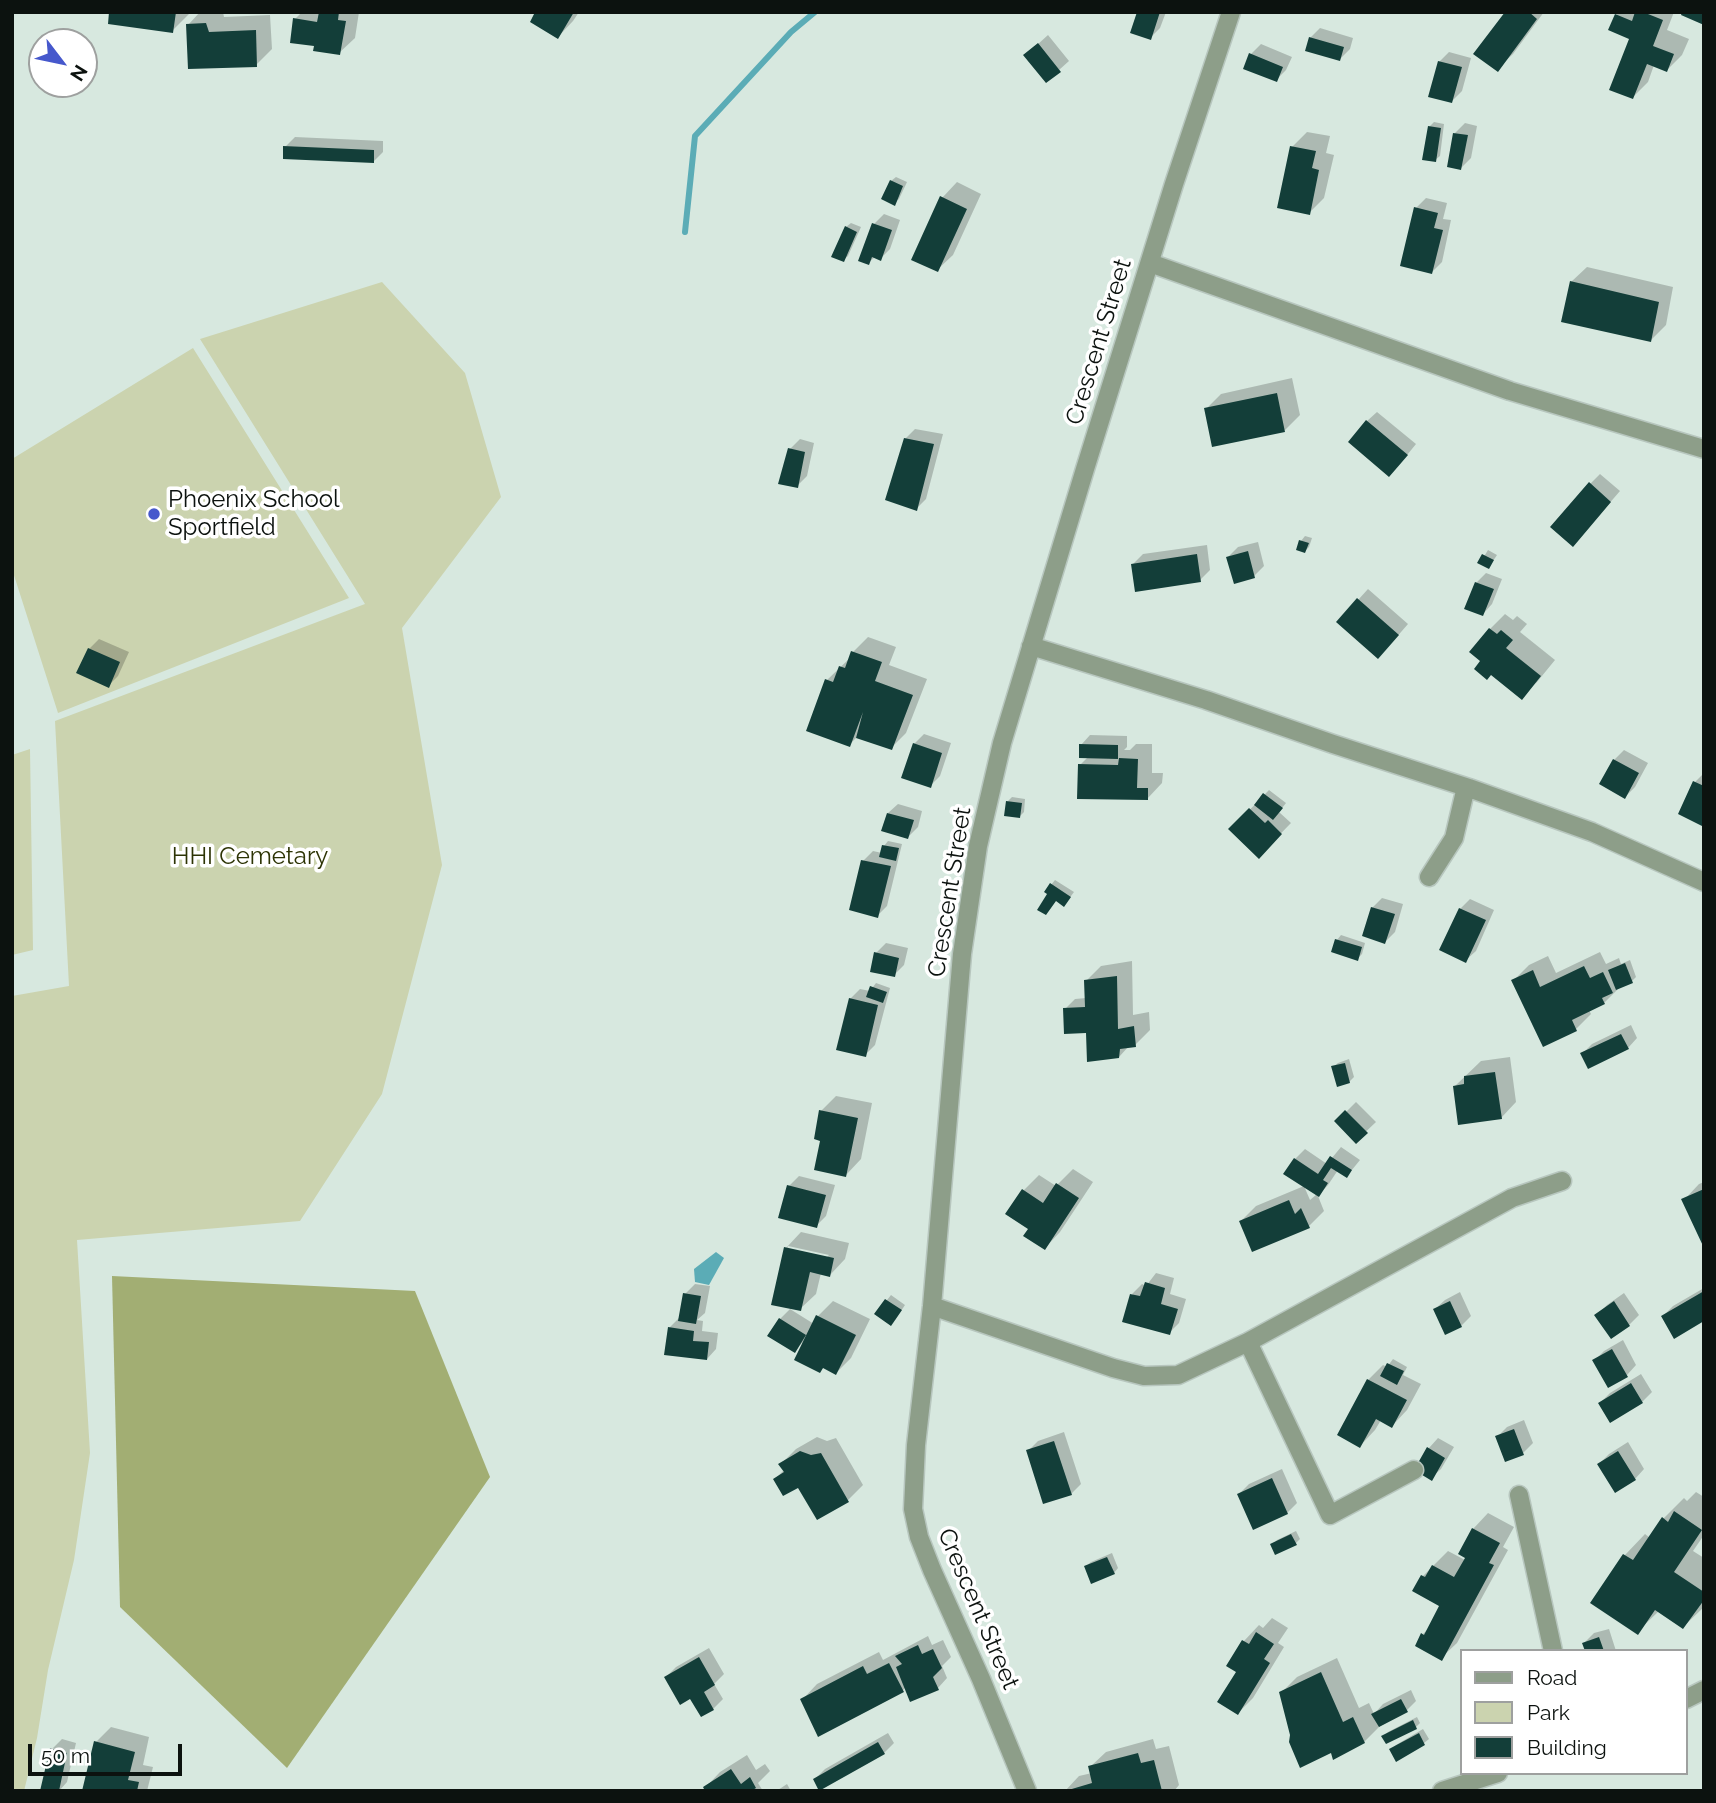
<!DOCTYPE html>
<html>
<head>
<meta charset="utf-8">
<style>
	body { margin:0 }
	#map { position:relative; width:1716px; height:1803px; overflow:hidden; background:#d7e8df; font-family:Raleway,sans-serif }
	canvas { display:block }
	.frame { position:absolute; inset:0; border:14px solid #0c120f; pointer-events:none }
	.legend { position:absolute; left:1460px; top:1649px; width:228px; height:126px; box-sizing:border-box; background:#fff; border:2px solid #9ea09f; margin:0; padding:9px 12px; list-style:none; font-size:21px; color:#0c120f }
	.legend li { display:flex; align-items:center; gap:14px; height:35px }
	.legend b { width:35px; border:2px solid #9ea09f }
	.north { position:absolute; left:28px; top:28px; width:70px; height:70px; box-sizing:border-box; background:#fff; border:2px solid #9ea09f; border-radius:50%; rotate:122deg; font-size:19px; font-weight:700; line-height:28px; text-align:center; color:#0c120f }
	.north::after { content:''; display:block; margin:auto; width:24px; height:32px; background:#4658cc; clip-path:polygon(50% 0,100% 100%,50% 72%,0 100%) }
	.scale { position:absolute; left:28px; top:1744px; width:154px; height:32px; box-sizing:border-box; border:4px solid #0c120f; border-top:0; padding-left:9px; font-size:21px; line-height:24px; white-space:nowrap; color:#0c120f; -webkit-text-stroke:5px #fff; paint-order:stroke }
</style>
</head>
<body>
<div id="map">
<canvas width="1716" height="1803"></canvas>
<div class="frame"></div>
<ul class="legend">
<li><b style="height:9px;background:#8d9e89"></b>Road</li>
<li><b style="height:19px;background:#cbd3af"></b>Park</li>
<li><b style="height:19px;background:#133e39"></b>Building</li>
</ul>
<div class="north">N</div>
<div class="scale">50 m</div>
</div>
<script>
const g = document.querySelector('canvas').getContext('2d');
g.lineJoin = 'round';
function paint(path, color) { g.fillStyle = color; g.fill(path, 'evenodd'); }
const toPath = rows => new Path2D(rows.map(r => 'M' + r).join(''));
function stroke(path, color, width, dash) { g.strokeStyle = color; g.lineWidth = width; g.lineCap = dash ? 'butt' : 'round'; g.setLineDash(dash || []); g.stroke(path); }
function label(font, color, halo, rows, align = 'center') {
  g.font = font + ' Raleway,sans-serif'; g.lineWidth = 7; g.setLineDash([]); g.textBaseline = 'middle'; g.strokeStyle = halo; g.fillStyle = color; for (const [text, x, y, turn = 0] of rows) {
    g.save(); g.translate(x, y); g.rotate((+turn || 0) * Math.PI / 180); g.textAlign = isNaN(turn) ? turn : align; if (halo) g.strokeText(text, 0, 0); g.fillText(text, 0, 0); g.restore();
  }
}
paint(toPath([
	[382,282,465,373,501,497,402,628,442,865,382,1094,300,1221,77,1240,90,1453,74,1560,48,1670,37,1738,24,1791,12,1791,12,996,69,986,55,721,365,604,200,339],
	[193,348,349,598,58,713,12,569,12,459],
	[30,749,33,950,12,955,12,755]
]), '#cbd3af');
paint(toPath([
	[112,1276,415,1291,490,1477,287,1768,120,1607]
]), '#a2ae73');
paint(toPath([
	[716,1252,724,1258,709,1285,695,1282,694,1269]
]), '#5bacb6');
paint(toPath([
	[111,12,191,12,172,31],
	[200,12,223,12,224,17,270,15,272,49,256,65,188,25],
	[302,12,359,12,355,38,339,53,315,44,295,19],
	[537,12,579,12,573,21,558,37],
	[1139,12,1166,12,1160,28,1150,38],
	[1507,12,1544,12,1513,54,1497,69],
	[1619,12,1674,12,1667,30,1689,39,1682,55,1667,70,1654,65,1648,82,1633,97,1631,38,1616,15],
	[1320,28,1353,38,1350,49,1340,59,1310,38],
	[1048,35,1069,61,1059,70,1026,55],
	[1261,44,1292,57,1286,70,1276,80,1251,54],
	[1449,52,1471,58,1462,91,1452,101,1439,62],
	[1434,122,1444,124,1440,156,1435,160,1429,127],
	[1465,123,1477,126,1471,158,1461,168,1455,133],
	[1307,132,1330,136,1326,153,1334,155,1324,198,1309,213,1292,147],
	[295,137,383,141,383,152,373,162,285,147],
	[896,177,907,182,899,199,894,203,891,181],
	[957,182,981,194,953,255,937,270,942,198],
	[1426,198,1447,203,1443,219,1451,220,1442,262,1432,272,1416,208],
	[884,214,900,220,890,249,880,259,875,257,868,263,874,224],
	[851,223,861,227,848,256,843,260,846,227],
	[1587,267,1673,287,1666,325,1651,340,1571,282],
	[1292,378,1300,415,1285,430,1206,409,1221,394],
	[1377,412,1416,444,1399,465,1367,421],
	[915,429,943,434,926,499,916,509,905,439],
	[800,439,814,443,807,476,797,486,790,449],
	[1600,474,1620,491,1582,535,1590,484],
	[1305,536,1312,538,1309,547,1305,551,1301,541],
	[1258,542,1264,566,1254,576,1228,557,1238,547],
	[1207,545,1210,570,1200,580,1133,564,1143,554],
	[1488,550,1497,555,1489,567,1480,563],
	[1486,573,1502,579,1492,604,1483,614,1476,583],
	[1368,589,1408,624,1388,647,1338,622],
	[1505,614,1513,620,1517,616,1527,624,1520,632,1555,660,1537,682,1521,697,1482,661,1490,629],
	[868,637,896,647,889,665,927,679,906,733,891,748,857,737,849,745,827,680,851,657,853,652],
	[99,639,129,652,118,676,108,686,79,672,89,649],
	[924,734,951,743,940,776,930,786,914,744],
	[1090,735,1127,736,1127,747,1124,750,1130,750,1136,744,1152,744,1152,773,1163,773,1162,783,1147,799,1080,765,1088,757,1081,745],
	[1624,750,1648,763,1635,787,1625,797,1614,760],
	[1704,773,1704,825,1680,813,1695,782],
	[1269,790,1286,803,1279,812,1291,823,1259,856,1231,829],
	[1012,797,1025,799,1024,812,1019,817,1008,801],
	[898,804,922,811,918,827,908,837,888,813],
	[888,841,902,844,887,906,877,916,863,861,873,851,882,853,884,846],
	[1055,880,1074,892,1068,900,1050,894,1051,885],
	[1382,898,1403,904,1395,932,1385,942,1372,908],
	[1470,899,1494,910,1476,951,1466,960,1441,949,1460,909],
	[1341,935,1365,943,1362,954,1357,959,1337,940],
	[886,943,908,948,904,965,894,975,876,953],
	[1600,952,1606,964,1619,958,1621,964,1630,960,1636,977,1632,981,1619,988,1604,1003,1589,1010,1591,1014,1576,1029,1514,980,1529,965,1548,956,1556,973],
	[1132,961,1133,1015,1149,1012,1150,1030,1135,1045,1129,1046,1119,1057,1065,1009,1075,999,1086,998,1086,981,1101,966],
	[876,983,890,988,875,1045,865,1055,850,999,860,989,870,991],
	[1631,1025,1637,1038,1628,1048,1582,1054,1592,1044],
	[1510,1057,1516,1102,1501,1118,1455,1086,1481,1061],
	[1349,1059,1354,1077,1349,1082,1333,1067,1338,1063],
	[836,1096,872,1103,861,1159,846,1175,821,1111],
	[1356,1102,1376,1122,1356,1141,1337,1121],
	[1341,1147,1360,1160,1347,1176,1338,1170,1328,1185,1318,1196,1324,1211,1309,1226,1241,1221,1256,1206,1304,1186,1310,1200,1317,1194,1295,1159,1305,1149,1327,1164],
	[1073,1169,1093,1182,1060,1232,1045,1248,1030,1229,1008,1214,1024,1190,1039,1175,1056,1186],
	[799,1176,835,1185,826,1216,816,1226,789,1186],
	[1704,1182,1704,1244,1684,1200,1699,1184],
	[801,1232,849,1243,845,1259,830,1275,821,1273,816,1294,800,1309,786,1248],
	[788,1246,829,1255,826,1258,787,1249],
	[1156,1273,1174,1278,1170,1294,1186,1299,1179,1323,1169,1333,1132,1294,1142,1284,1146,1286],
	[695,1284,710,1286,705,1313,697,1320,703,1321,702,1331,718,1333,716,1349,707,1359,669,1328,679,1318,685,1294],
	[1704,1288,1704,1319,1663,1316,1673,1306],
	[1460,1292,1471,1316,1461,1326,1435,1309,1445,1300],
	[1624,1293,1639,1315,1629,1325,1611,1337,1597,1315,1607,1305],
	[891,1295,905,1305,895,1320,876,1314],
	[833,1301,870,1319,851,1358,836,1373,824,1367,820,1371,805,1340,794,1351,780,1319,790,1309,814,1324,818,1316],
	[1623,1340,1636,1365,1627,1375,1594,1361,1604,1351],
	[1393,1359,1407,1367,1403,1375,1421,1384,1407,1410,1392,1426,1381,1420,1375,1430,1360,1446,1368,1380,1383,1365,1387,1367],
	[1641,1374,1652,1392,1642,1402,1600,1403,1610,1393],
	[1524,1420,1533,1443,1523,1453,1497,1437,1507,1427],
	[1064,1432,1081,1484,1071,1494,1028,1451,1038,1441],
	[817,1437,827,1441,836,1438,863,1485,848,1500,775,1479,784,1470,781,1464,796,1449],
	[1438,1438,1454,1447,1441,1469,1431,1478,1429,1448],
	[1628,1442,1644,1469,1635,1479,1599,1464,1609,1454],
	[1282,1469,1297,1503,1287,1513,1239,1494,1249,1484],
	[1696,1492,1704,1497,1704,1535,1693,1551,1704,1558,1704,1607,1683,1627,1659,1611,1637,1632,1592,1602,1625,1555,1645,1534,1650,1538,1663,1519,1684,1498,1687,1501],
	[1488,1513,1514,1527,1503,1547,1508,1550,1457,1643,1441,1658,1423,1634,1430,1627,1442,1606,1423,1576,1448,1551,1465,1560,1467,1557,1460,1553,1473,1529],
	[1296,1531,1300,1539,1296,1543,1272,1545,1277,1540],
	[1112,1553,1118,1568,1114,1573,1086,1566,1091,1562],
	[1272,1618,1288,1628,1278,1643,1284,1647,1253,1698,1238,1713,1238,1672,1228,1665,1244,1641,1259,1625,1263,1628],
	[1609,1629,1616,1651,1587,1651,1584,1643,1594,1633],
	[928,1636,932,1645,943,1640,951,1657,942,1666,947,1678,938,1688,906,1687,903,1690,802,1700,817,1684,879,1652,883,1660],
	[709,1648,724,1674,714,1684,723,1699,713,1709,691,1697,666,1677,676,1667],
	[1337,1658,1359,1708,1369,1703,1374,1714,1383,1704,1411,1690,1416,1701,1406,1711,1379,1727,1364,1742,1332,1751,1292,1735,1281,1693,1297,1677],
	[1417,1717,1420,1723,1416,1727,1384,1736,1388,1732],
	[111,1727,149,1737,143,1765,153,1767,147,1791,84,1791,96,1742],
	[1423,1729,1429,1739,1424,1743,1397,1759,1391,1750,1396,1745],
	[888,1733,894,1743,884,1753,815,1779,825,1769],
	[62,1739,76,1743,67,1782,59,1791,52,1749],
	[1153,1739,1156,1749,1169,1746,1179,1785,1174,1791,1065,1791,1079,1776,1092,1773,1090,1767,1106,1752],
	[747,1755,756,1770,765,1764,770,1771,758,1783,763,1791,707,1791,705,1788,720,1772],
	[787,1784,791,1791,776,1791,781,1788]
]), '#0003');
stroke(toPath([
	[685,232,695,136,791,32,815,12]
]), '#5bacb6', 6);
paint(toPath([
	[109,12,176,12,173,33,108,24],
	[319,12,339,12,338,20,346,21,340,55,313,51,314,46,290,43,293,18,317,22],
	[535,12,574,12,558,39,530,22],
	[1137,12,1160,12,1151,40,1130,33],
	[1505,12,1529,12,1537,19,1498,72,1473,54],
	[1635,12,1643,12,1663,20,1653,46,1674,54,1667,72,1647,64,1633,99,1609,90,1629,39,1608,30,1615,14,1632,21],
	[1682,12,1704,12,1704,25,1681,15],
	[206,23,209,32,256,30,257,67,188,69,186,24],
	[1309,37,1344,47,1340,61,1305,51],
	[1038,43,1061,72,1046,83,1023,55],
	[1249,53,1283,67,1277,82,1243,69],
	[1438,61,1462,67,1452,103,1428,97],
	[1428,126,1441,128,1436,162,1422,160],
	[1453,133,1468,135,1461,170,1447,167],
	[283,146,374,150,374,163,283,159],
	[1290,146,1316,151,1312,168,1319,170,1310,215,1277,208],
	[890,180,903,186,895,206,881,199],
	[940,196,967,209,938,272,911,260],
	[1414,207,1438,213,1434,228,1443,230,1432,274,1400,266],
	[872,223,892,230,881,261,872,257,869,265,858,261],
	[845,226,857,232,844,262,831,257],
	[1570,281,1659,302,1651,342,1561,322],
	[1277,393,1285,432,1212,447,1204,408],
	[1366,420,1408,455,1389,477,1348,442],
	[904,438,934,444,917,511,885,500],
	[788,448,805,452,798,488,778,484],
	[1589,482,1611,502,1573,547,1550,527],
	[1299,540,1309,543,1305,553,1296,550],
	[1248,551,1255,578,1234,584,1226,557],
	[1197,554,1201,582,1135,592,1131,564],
	[1482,554,1494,560,1489,569,1477,563],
	[1475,582,1494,589,1483,616,1464,609],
	[1357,598,1399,635,1378,659,1336,622],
	[1489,628,1497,634,1501,630,1513,640,1506,648,1541,676,1522,700,1491,675,1487,680,1474,669,1480,661,1469,652],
	[88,648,120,662,109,688,76,673],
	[851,651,882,662,875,681,913,695,892,750,856,738,863,712,850,747,806,731,825,679,833,682,839,666,845,668],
	[913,743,942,753,931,788,901,778],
	[1079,744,1118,745,1118,759,1079,758],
	[1119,758,1138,759,1137,788,1148,788,1148,800,1077,799,1078,764,1118,765],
	[1613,759,1639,773,1625,799,1599,784],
	[1693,781,1704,786,1704,827,1678,814],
	[1263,793,1283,808,1273,820,1254,805],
	[1006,801,1022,803,1020,818,1004,816],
	[1249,808,1265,823,1268,820,1282,834,1259,859,1228,829],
	[887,813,914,820,908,839,881,831],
	[882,845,899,848,896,861,879,857],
	[861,860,891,866,878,918,849,910],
	[1050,883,1071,897,1064,907,1056,901,1046,915,1037,910,1047,894,1044,892],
	[1371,907,1395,914,1385,944,1362,936],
	[1459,908,1486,920,1466,963,1439,950],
	[1335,939,1362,947,1358,961,1331,952],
	[874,952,899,958,895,977,870,972],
	[1625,963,1633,983,1616,990,1608,970],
	[1584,966,1590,978,1603,972,1613,993,1602,998,1605,1004,1572,1020,1577,1031,1543,1047,1511,980,1533,970,1540,987],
	[1117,976,1118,1029,1134,1026,1136,1047,1120,1049,1119,1058,1087,1062,1086,1033,1064,1034,1063,1008,1085,1007,1084,980],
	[870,986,887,992,883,1003,866,997],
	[849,998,878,1005,866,1057,836,1050],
	[1621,1034,1629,1049,1588,1069,1580,1053],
	[1345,1063,1350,1083,1337,1087,1331,1066],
	[1495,1072,1502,1119,1458,1125,1453,1086,1464,1084,1464,1076],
	[819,1110,858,1118,846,1177,814,1170,820,1141,814,1139],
	[1345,1110,1368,1133,1356,1144,1334,1121],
	[1330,1156,1352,1170,1347,1178,1331,1168,1323,1180,1328,1183,1319,1197,1283,1174,1294,1158,1318,1174],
	[1056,1183,1079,1198,1045,1250,1023,1236,1028,1229,1005,1214,1022,1189,1043,1203],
	[787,1185,826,1195,817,1228,778,1218],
	[1704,1189,1704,1248,1681,1199],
	[1289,1200,1295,1214,1301,1208,1310,1228,1252,1252,1239,1221],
	[784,1247,834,1258,830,1277,810,1272,801,1311,771,1305],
	[1145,1282,1165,1288,1161,1304,1178,1309,1170,1335,1122,1322,1130,1294,1140,1296],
	[1704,1291,1704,1321,1674,1339,1661,1316],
	[683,1293,701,1296,696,1324,678,1321],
	[885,1299,902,1310,891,1326,874,1314],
	[1450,1301,1462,1327,1445,1335,1433,1309],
	[1614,1301,1630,1326,1611,1339,1594,1315],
	[816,1315,856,1335,836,1375,823,1368,820,1373,794,1360],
	[779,1318,806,1335,795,1353,767,1336],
	[668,1327,694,1331,693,1341,709,1342,707,1360,664,1355],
	[1612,1349,1628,1377,1608,1388,1592,1360],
	[1387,1363,1404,1371,1397,1385,1380,1376],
	[1367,1379,1407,1400,1392,1428,1376,1419,1360,1448,1337,1435],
	[1631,1383,1643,1403,1610,1423,1598,1403],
	[1514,1429,1524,1455,1505,1462,1495,1436],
	[1054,1441,1072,1495,1043,1504,1026,1450],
	[1427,1447,1445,1458,1432,1481,1414,1470],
	[800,1451,811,1455,821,1453,849,1502,817,1520,798,1488,783,1496,773,1479,784,1472,778,1464],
	[1618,1451,1636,1480,1615,1493,1597,1464],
	[1272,1478,1288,1514,1253,1530,1237,1494],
	[1674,1511,1702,1530,1674,1572,1704,1592,1704,1600,1683,1629,1655,1610,1638,1635,1590,1603,1623,1554,1633,1560,1662,1517,1668,1522],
	[1472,1528,1500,1543,1489,1563,1494,1565,1442,1661,1415,1646,1421,1633,1424,1635,1439,1606,1412,1591,1421,1575,1425,1577,1432,1565,1454,1577,1465,1558,1458,1554],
	[1291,1534,1297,1545,1275,1555,1270,1544],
	[1107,1557,1115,1574,1091,1584,1084,1566],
	[1256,1632,1274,1644,1264,1659,1270,1663,1238,1715,1217,1702,1236,1672,1226,1666,1242,1640,1249,1644],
	[1599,1637,1604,1651,1585,1651,1582,1643],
	[918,1645,922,1654,933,1649,942,1668,933,1677,939,1690,910,1702,896,1667,902,1664,895,1656],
	[699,1657,715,1685,704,1692,714,1710,701,1717,690,1699,680,1705,664,1677],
	[889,1663,904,1692,818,1737,800,1699,863,1666,867,1674],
	[1321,1672,1343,1722,1353,1717,1365,1743,1333,1760,1331,1753,1300,1768,1289,1742,1290,1735,1279,1692],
	[1401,1699,1408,1712,1379,1727,1371,1714],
	[1413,1720,1417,1729,1386,1744,1381,1736],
	[1419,1733,1425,1745,1396,1762,1389,1749],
	[94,1741,135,1752,128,1780,139,1782,137,1791,82,1791],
	[878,1742,885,1754,819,1791,813,1779],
	[50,1748,67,1753,59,1791,40,1791],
	[1138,1753,1141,1763,1154,1760,1162,1791,1065,1791,1092,1783,1088,1766],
	[731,1769,741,1784,750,1777,756,1788,751,1791,705,1791,703,1787]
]), '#133e39');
const minor = toPath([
	[1150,263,1510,391,1704,449],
	[1031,646,1206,700,1333,744,1469,788,1592,832,1704,882],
	[1429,877,1454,838,1466,787],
	[932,1306,1113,1368,1144,1376,1178,1375,1248,1342,1512,1198,1562,1181],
	[1248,1342,1330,1515,1414,1470],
	[1519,1495,1553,1651],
	[1686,1699,1704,1690],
	[1027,1791,981,1679,932,1570,919,1537,913,1509,916,1445,932,1306,962,954,978,846,1002,743,1085,469,1174,184,1231,12],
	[1442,1791,1498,1773]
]);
stroke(minor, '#b7c6be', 21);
stroke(minor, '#8d9e89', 18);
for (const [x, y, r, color] of [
	[154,514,7,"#4658cc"]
]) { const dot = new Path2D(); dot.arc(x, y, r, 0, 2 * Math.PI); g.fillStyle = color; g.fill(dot); stroke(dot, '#fff', 2.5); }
label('24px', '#0c120f', '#fff', [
	["Crescent Street",1099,342,-73],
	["Crescent Street",950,892,-81],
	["Crescent Street",978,1609,67]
]);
label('24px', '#0c120f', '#fff', [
	["Phoenix School",168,500],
	["Sportfield",168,528]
], 'left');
label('24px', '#2d3405', '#fff', [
	["HHI Cemetary",250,857]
]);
</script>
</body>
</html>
